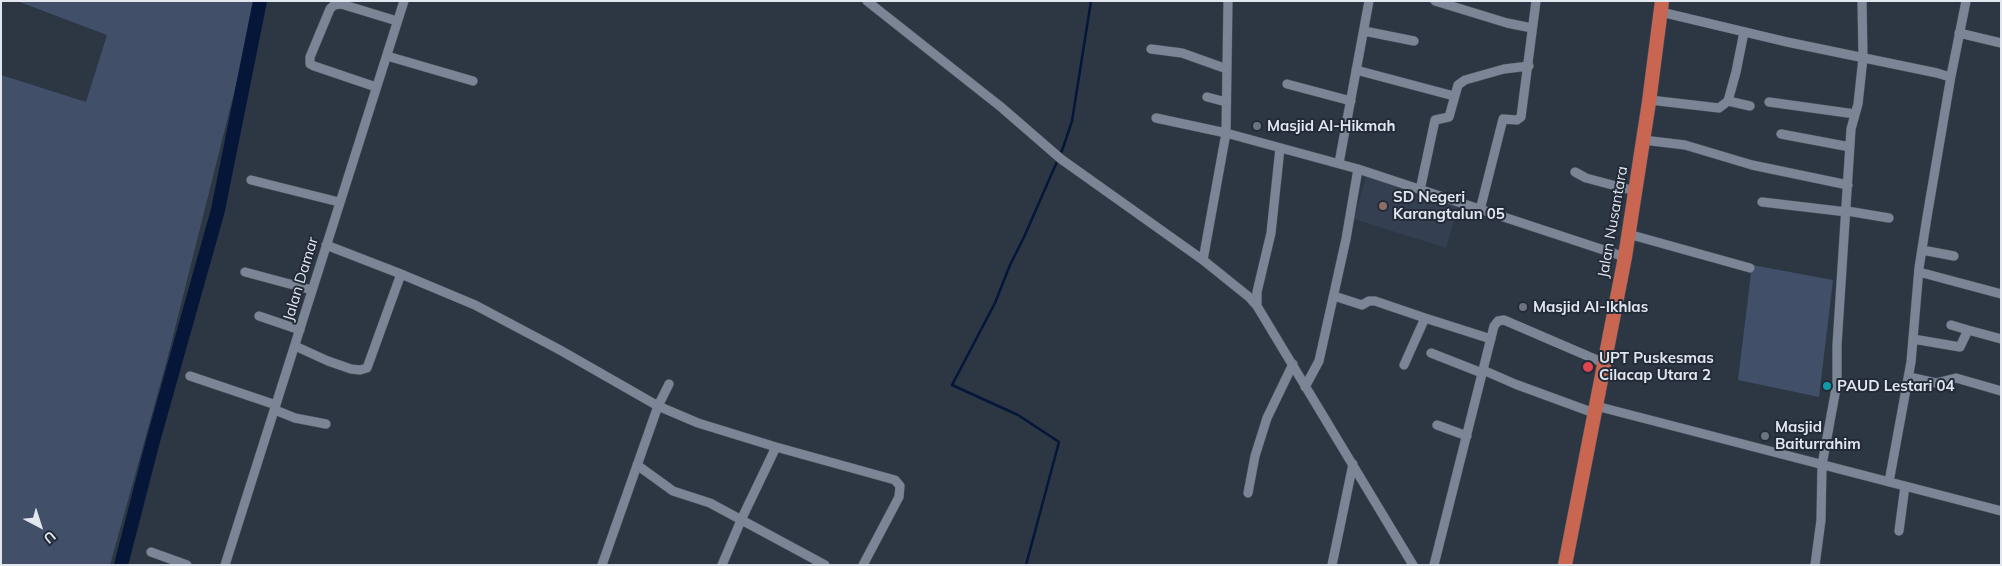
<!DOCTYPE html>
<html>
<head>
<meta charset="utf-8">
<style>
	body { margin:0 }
	#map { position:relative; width:2002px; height:566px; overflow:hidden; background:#2d3643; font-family:Mulish,sans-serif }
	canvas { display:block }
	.frame { position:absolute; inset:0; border:2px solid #e1e6ef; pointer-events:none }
	.north { position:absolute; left:15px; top:501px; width:50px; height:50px; -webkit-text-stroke:4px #232b38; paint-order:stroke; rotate:140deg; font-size:14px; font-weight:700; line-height:20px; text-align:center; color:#e1e6ef }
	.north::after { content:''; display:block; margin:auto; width:18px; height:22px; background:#e1e6ef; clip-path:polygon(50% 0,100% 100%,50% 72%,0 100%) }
</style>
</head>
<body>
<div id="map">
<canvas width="2002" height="566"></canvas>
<div class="frame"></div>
<div class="north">U</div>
</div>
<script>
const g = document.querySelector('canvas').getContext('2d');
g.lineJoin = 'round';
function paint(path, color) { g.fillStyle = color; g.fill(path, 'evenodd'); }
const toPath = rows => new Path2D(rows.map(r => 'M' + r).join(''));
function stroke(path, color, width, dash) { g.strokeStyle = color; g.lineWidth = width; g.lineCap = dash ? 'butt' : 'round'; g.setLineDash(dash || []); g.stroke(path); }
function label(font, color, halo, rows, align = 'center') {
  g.font = font + ' Mulish,sans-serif'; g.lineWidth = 4; g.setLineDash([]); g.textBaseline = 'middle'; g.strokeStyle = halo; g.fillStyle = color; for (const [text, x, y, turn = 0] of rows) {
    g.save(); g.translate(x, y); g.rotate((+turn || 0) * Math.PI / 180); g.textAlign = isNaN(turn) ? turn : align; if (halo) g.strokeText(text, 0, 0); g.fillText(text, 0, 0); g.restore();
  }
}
paint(toPath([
	[1366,177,1412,192,1404,222,1413,193,1458,207,1446,248,1354,219]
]), '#343f52');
paint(toPath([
	[17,1,257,1,167,360,110,565,1,565,1,75,86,102,107,35],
	[1752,265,1833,280,1819,397,1738,380]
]), '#415068');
stroke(toPath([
	[1026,565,1059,442,1018,415,952,385,995,303,1010,265,1024,237,1063,148,1072,121,1091,1]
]), '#051639', 2.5);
stroke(toPath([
	[121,565,153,441,218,210,260,1]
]), '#051639', 14);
const minor = toPath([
	[867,1,1001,107,1061,159,1203,260,1249,297,1257,306,1413,565],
	[1435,1,1507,23,1532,28],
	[1661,12,1787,42,1937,73,1950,77],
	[1364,31,1414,41],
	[1959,33,2001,43],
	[1151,49,1182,53,1227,69],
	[387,56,473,81],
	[1356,70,1454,96],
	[1287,84,1351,101],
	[376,87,314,66,310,64,310,57,330,9,334,5,341,4,397,21],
	[1207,97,1226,102],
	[1650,100,1719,108,1728,101,1750,106],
	[1728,101,1736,72,1744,32],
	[1769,102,1855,114],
	[1156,118,1226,133,1228,1],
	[1781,134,1850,147],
	[1643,140,1685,145,1752,165,1848,185],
	[1339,163,1369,1],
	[1575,172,1586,178,1635,191],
	[251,180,339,202],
	[1420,190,1435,120,1449,117,1458,85,1465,80,1504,69,1529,66],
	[1762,202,1847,212],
	[1480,210,1503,119,1517,120,1521,117,1536,1],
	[1847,211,1889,218],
	[1628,234,1750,268],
	[326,245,401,274,475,305,560,350,658,406,698,423,776,447,895,480,900,486,899,497,863,565],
	[1922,250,1954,256],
	[1203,260,1226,133,1358,169,1625,257],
	[245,272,312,290],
	[1919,272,2001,294],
	[1334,296,1362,305,1369,301,1375,301,1425,318,1404,365],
	[1257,306,1257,292,1271,233,1280,148],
	[259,316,300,330],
	[1425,318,1491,339],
	[1951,325,1968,330],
	[1913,339,1960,347,1968,330,2001,339],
	[295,346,328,361,351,369,360,370,367,368,401,274],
	[1431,353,1482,373],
	[1483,370,1515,384,1594,413],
	[190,376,276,405],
	[1909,377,1936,383,1956,378,2001,391],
	[1305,387,1319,361,1346,239,1358,169],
	[1596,406,2001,511],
	[275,410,295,418,326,424],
	[1437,425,1467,436],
	[637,465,673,491,710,503,825,565],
	[1889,482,1911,362,1919,268,1927,217,1951,76,1966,1],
	[1248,493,1255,456,1267,418,1293,364],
	[1899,531,1905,486],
	[151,552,187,565],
	[225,565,404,1],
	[602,565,658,406,669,384],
	[722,565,742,518,776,447],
	[1332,565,1353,464],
	[1434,565,1494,326,1498,321,1504,320,1604,363],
	[1815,565,1821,520,1822,465,1837,383,1837,345,1851,129,1858,104,1863,58,1862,1]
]);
const highway = toPath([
	[1565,565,1625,257,1649,102,1662,1]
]);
stroke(minor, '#4a515c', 10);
stroke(highway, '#4a515c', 15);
stroke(minor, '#7b8595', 9);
stroke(highway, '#c86651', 14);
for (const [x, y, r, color] of [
	[1257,126,5,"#6b7280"],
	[1383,206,5,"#8d6e63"],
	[1523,307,5,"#6b7280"],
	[1588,367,6,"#e0444e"],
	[1827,386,5,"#0f9aa8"],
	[1765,436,5,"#6b7280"]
]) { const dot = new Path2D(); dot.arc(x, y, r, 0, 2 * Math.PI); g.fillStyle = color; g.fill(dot); stroke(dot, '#232b38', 2); }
label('bold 15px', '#e1e6ef', '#232b38', [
	["Masjid Al-Hikmah",1267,126],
	["SD Negeri",1393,197],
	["Karangtalun 05",1393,214],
	["Masjid Al-Ikhlas",1533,307],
	["UPT Puskesmas",1599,358],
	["Cilacap Utara 2",1599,375],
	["PAUD Lestari 04",1837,386],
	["Masjid",1775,427],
	["Baiturrahim",1775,444]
], 'left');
label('15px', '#e1e6ef', '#232b38', [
	["Jalan Nusantara",1613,222,-80],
	["Jalan Damar",301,279,-73]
]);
</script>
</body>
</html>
